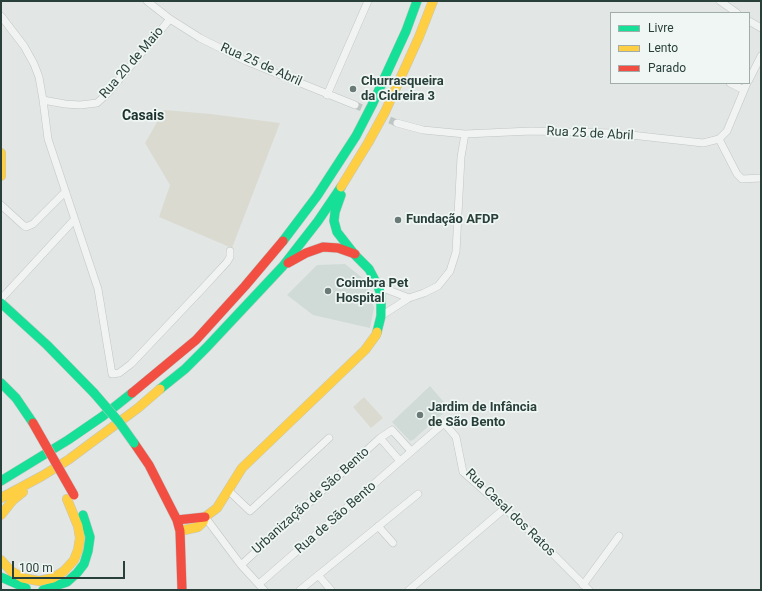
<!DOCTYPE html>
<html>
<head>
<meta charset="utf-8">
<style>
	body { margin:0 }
	#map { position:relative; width:762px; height:591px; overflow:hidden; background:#e2e7e5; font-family:Roboto,sans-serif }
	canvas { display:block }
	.frame { position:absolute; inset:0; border:2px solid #29403a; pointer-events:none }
	.legend { position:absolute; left:610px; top:12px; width:140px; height:72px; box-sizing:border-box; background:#eff6f4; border:1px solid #a0adaa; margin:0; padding:5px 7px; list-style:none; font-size:12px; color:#29403a }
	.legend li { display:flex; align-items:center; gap:8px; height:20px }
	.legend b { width:20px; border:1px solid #a0adaa }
	.scale { position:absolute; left:12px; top:561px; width:113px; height:18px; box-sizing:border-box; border:2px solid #29403a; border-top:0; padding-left:5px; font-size:12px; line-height:14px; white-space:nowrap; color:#29403a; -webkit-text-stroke:3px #eff6f4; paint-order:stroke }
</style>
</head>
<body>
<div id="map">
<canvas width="762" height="591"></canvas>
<div class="frame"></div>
<ul class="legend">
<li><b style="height:5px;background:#16e098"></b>Livre</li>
<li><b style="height:5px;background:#ffcf43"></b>Lento</li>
<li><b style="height:5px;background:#f24e42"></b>Parado</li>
</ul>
<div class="scale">100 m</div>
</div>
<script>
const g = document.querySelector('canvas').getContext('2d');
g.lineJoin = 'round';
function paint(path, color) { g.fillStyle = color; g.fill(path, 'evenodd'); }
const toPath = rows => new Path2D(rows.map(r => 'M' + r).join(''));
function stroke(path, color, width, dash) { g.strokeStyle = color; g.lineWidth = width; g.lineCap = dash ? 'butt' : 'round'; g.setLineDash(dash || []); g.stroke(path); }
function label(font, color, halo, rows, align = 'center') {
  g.font = font + ' Roboto,sans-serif'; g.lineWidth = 3.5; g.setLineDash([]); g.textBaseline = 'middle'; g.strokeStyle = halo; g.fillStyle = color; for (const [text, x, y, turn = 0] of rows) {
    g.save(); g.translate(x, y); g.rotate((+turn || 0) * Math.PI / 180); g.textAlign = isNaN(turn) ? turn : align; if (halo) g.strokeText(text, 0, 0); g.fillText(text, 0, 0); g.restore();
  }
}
paint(toPath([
	[345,264,365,280,374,308,370,328,313,315,287,295,317,265],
	[430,386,449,408,413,440,410,441,392,422]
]), '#d0dad6');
paint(toPath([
	[164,110,211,114,280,123,232,248,159,217,170,185,145,143],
	[364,397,383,418,371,428,353,407]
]), '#dadad1');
stroke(toPath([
	[355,105,371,112],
	[380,116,397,123]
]), '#bdc6c3', 7, [7, 3.5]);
const street = toPath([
	[147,1,170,19,200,38,246,61,355,105],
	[720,1,737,13],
	[1,16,24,46,34,64,39,77,43,100,48,139,98,289,112,374,119,373,131,364,204,287,227,262,230,257,230,251],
	[749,21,761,28],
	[749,80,761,56],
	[730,83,744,90],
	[327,95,368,1],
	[43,100,65,104,80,105,97,103,107,94,170,19],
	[397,123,423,130,465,134,531,131,613,133,703,143,719,139,727,131,747,83],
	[719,139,737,174,742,179,761,178],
	[1,205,23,225,26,227,33,224,65,192],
	[378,286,409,298],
	[1,299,74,220],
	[381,316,409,298,424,293,438,286,450,271,456,252,461,157,465,134],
	[380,438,400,461],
	[228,490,250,511,329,438],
	[205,517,241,565,264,590],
	[378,526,393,543],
	[241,565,380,438,392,430,411,451],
	[318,575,331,590],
	[259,584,444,423,456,437,463,472,531,532,589,590],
	[583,585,619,536],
	[300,590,418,494],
	[409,590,504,509]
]);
const fast = toPath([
	[341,195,335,212,334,221,337,232,355,255],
	[283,241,317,196,356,136,372,105,406,31,417,1],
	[355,255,369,269,378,286,381,295,381,316,377,332],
	[1,303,47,345,94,393],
	[1,383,16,398,33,423],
	[160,389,185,369,207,347,283,266,318,221,341,187],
	[1,481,68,440,103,416,132,393],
	[1,577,26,588],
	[43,590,67,582,77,573,84,564,88,551,90,537,83,515]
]);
const slow = toPath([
	[1,153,1,176],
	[341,187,368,143,385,112,419,37,433,1],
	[1,498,42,476,68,460,138,408,160,389],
	[1,515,13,500,23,492],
	[180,531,198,527,203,522,205,517,217,508,242,468,365,350,376,335,377,332],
	[1,560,11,571,23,578,39,581,53,578,64,571,74,560,78,550,80,538,78,526,67,499]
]);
const jam = toPath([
	[288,263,306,253,323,247,338,248,355,254],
	[132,393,196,340,245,286,283,241],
	[134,443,149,465,177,520,180,531,182,590],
	[177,520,205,517]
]);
stroke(street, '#c0c5c3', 8);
stroke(fast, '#c0c5c3', 10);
stroke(slow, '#c0c5c3', 10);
stroke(jam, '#c0c5c3', 10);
stroke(street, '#f1f3f3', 7);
stroke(fast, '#16e098', 9);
stroke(slow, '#ffcf43', 9);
stroke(jam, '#f24e42', 9);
const fastBridge = toPath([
	[94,393,119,422,134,443]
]);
const jamBridge = toPath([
	[33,423,74,495]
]);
stroke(fastBridge, '#c0c5c3', 10, []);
stroke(jamBridge, '#c0c5c3', 10, []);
stroke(fastBridge, '#16e098', 9);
stroke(jamBridge, '#f24e42', 9);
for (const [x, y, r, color] of [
	[353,89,4,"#6a7a76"],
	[398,220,4,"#6a7a76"],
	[328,291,4,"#6a7a76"],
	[420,415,4,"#6a7a76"]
]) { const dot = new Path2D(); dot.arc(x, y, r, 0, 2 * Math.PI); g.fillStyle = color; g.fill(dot); stroke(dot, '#eff6f4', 1.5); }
label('13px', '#29403a', '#eff6f4', [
	["Rua 20 de Maio",132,63,-49],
	["Rua 25 de Abril",261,65,24],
	["Rua 25 de Abril",590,134,3],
	["Urbanização de São Bento",311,501,-42],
	["Rua Casal dos Ratos",510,513,44],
	["Rua de São Bento",336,518,-41]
]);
label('bold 13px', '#29403a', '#eff6f4', [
	["Churrasqueira",361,82],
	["da Cidreira 3",361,97],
	["Fundação AFDP",406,220],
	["Coimbra Pet",336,284],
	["Hospital",336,299],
	["Jardim de Infância",428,408],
	["de São Bento",428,423]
], 'left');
label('bold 14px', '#1b312c', '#eff6f4', [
	["Casais",143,116]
]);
</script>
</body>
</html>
